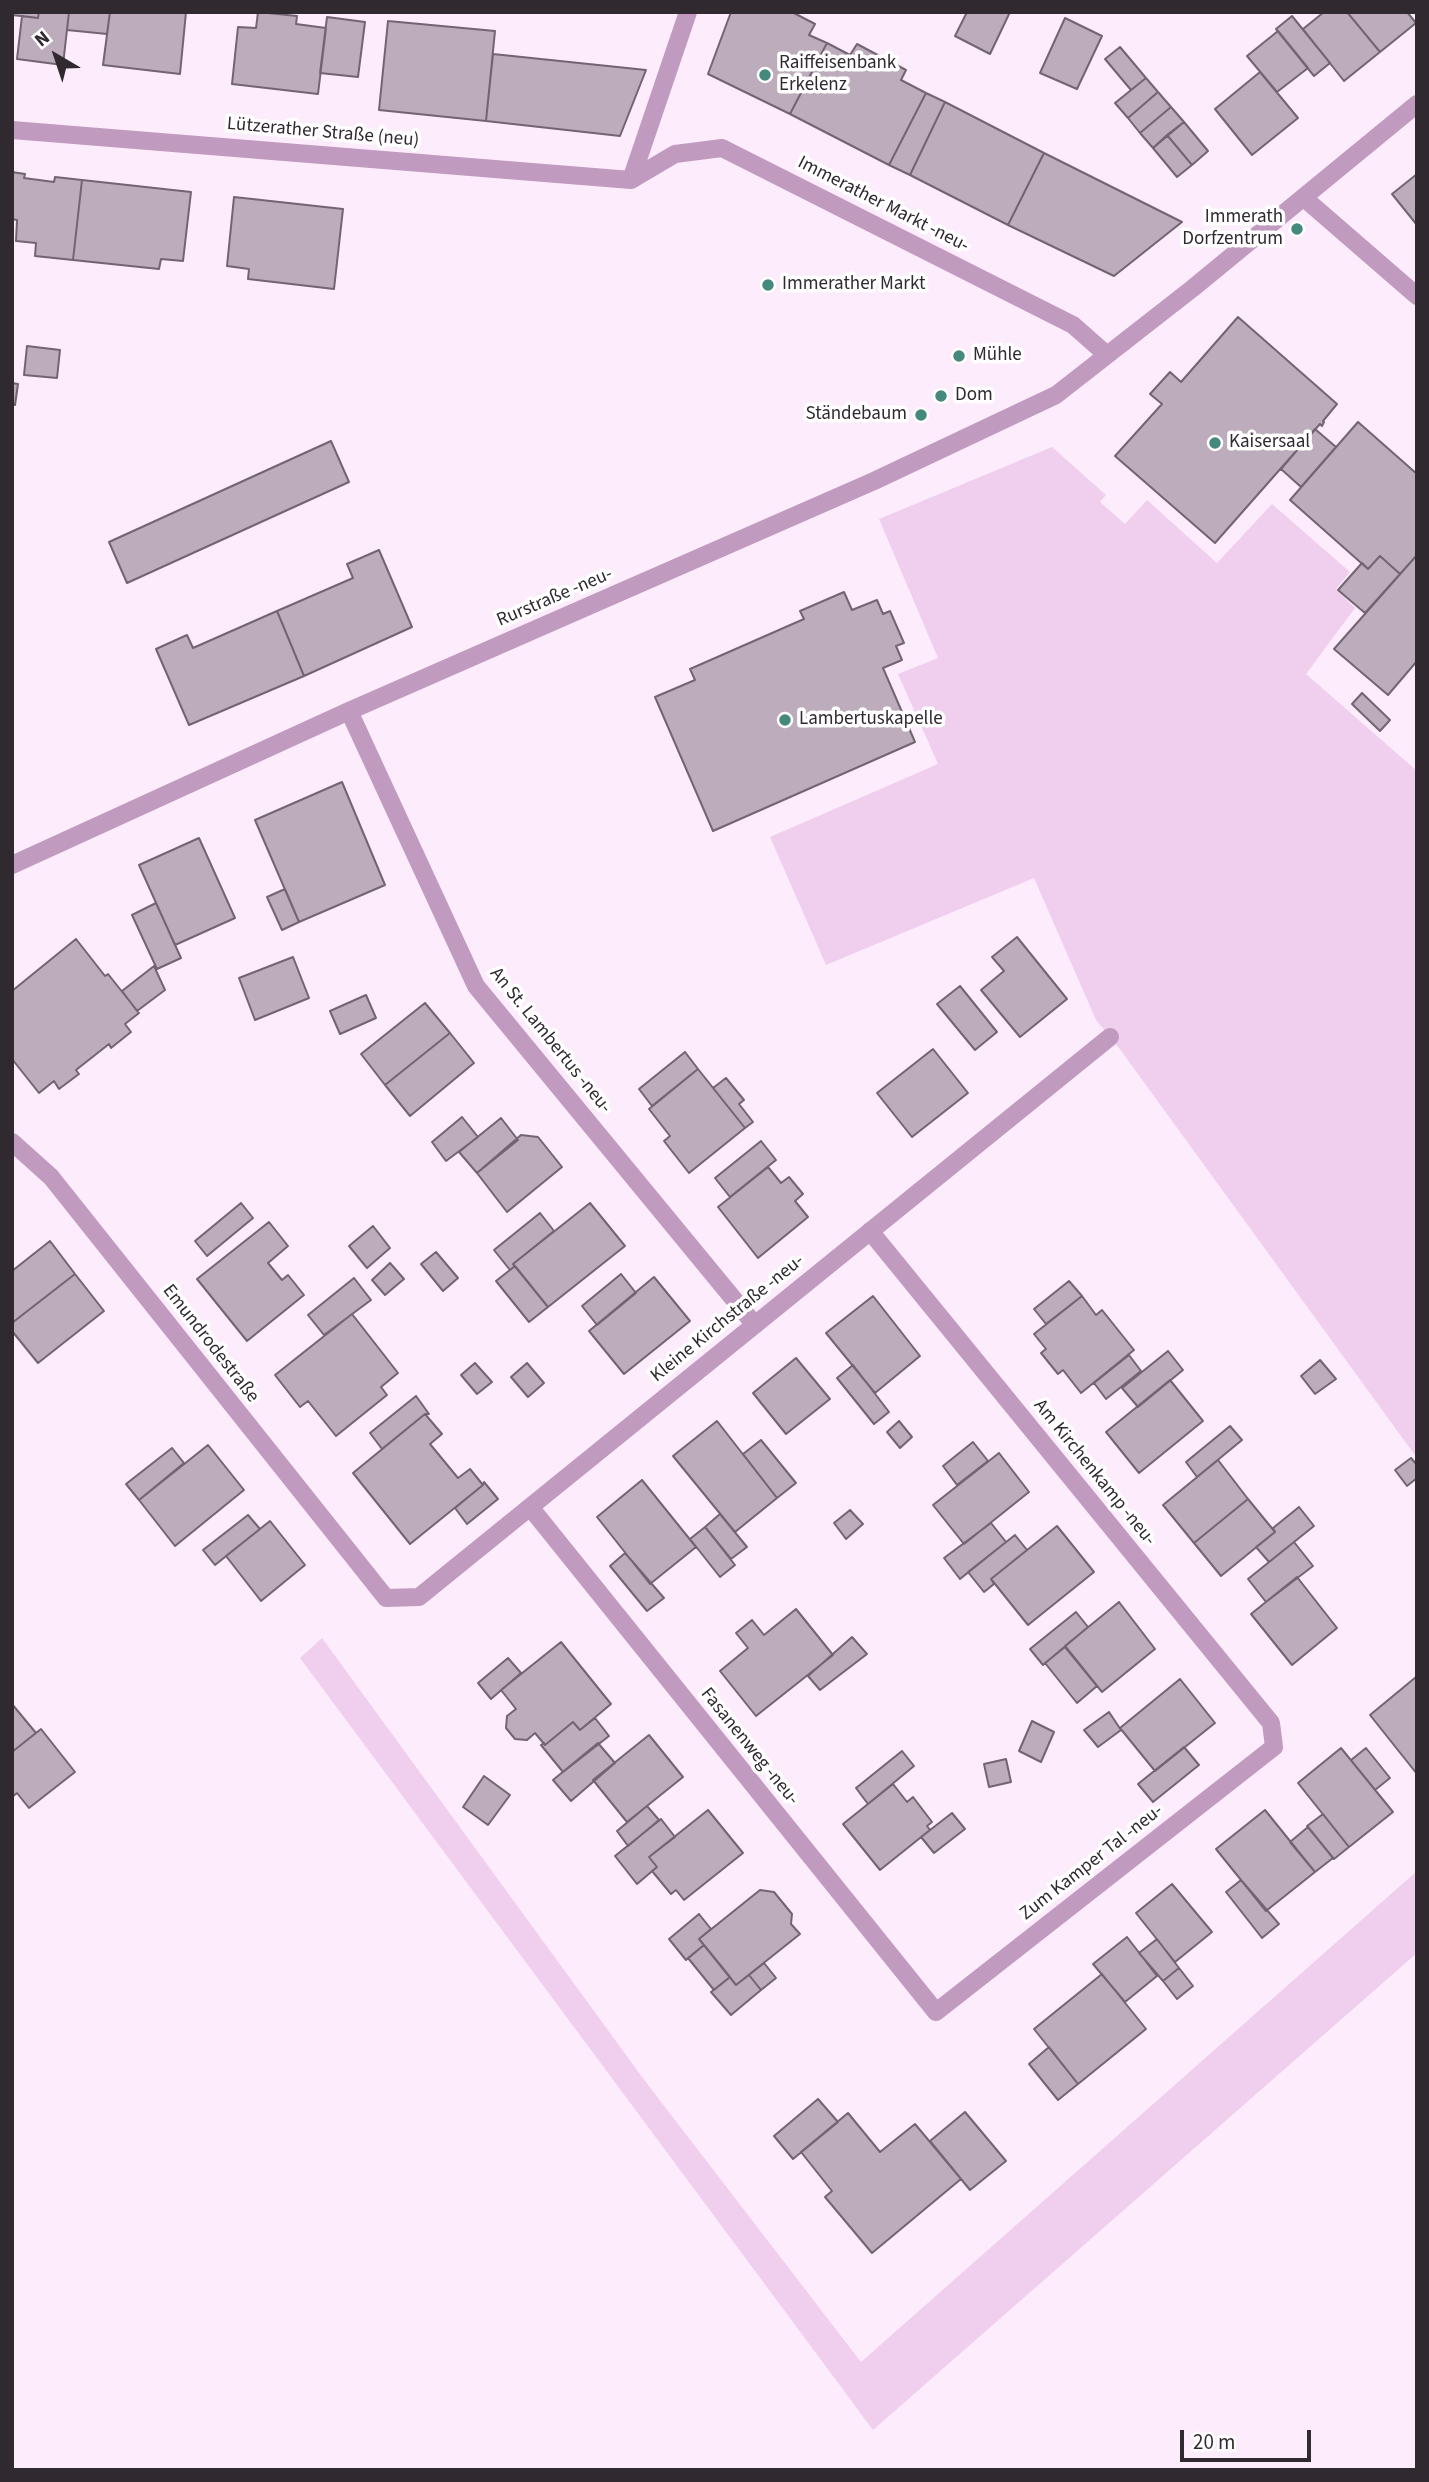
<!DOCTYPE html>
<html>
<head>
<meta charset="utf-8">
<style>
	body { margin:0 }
	#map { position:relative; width:1429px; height:2482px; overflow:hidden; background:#fdecfc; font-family:"Source Sans 3",sans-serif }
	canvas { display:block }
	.frame { position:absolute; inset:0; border:14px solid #302a30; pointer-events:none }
	.north { position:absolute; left:21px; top:21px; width:70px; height:70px; -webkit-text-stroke:5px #fff; paint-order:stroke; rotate:321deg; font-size:19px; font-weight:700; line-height:28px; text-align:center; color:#302a30 }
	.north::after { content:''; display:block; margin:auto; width:24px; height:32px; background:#302a30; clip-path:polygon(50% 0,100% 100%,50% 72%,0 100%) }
	.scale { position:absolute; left:1180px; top:2430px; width:131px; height:32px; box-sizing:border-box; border:4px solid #302a30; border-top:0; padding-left:9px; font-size:21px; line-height:24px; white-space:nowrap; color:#302a30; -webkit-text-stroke:5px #fff; paint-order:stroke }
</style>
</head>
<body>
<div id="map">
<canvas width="1429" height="2482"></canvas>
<div class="frame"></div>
<div class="north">N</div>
<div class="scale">20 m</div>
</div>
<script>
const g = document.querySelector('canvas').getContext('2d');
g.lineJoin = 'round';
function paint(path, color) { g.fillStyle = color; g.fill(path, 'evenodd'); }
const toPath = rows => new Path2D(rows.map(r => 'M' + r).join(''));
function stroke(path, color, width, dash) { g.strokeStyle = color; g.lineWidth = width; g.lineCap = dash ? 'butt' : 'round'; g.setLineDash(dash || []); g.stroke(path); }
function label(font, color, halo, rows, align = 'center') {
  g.font = font + ' "Source Sans 3",sans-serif'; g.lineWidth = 7; g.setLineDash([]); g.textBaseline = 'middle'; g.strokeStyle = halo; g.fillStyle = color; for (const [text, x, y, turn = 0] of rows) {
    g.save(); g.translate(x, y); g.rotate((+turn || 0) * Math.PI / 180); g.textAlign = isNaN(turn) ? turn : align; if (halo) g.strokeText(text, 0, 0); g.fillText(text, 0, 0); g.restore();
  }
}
paint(toPath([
	[1052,447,1106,495,1100,502,1125,524,1147,500,1217,563,1272,504,1350,572,1336,589,1355,608,1306,674,1417,771,1417,1458,1119,1048,1096,1020,1034,878,826,965,770,837,938,764,898,674,938,658,879,519],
	[322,1638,645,2081,861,2362,1417,1871,1417,1953,873,2430,300,1658]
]), '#f0cfee');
const building = toPath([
	[12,12,39,12,38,18,12,15,12,12],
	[39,12,69,12,63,65,17,59,22,16,38,18,39,12],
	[69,12,110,12,107,34,67,30,69,12],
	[110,12,186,12,180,74,103,65,110,12],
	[258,12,297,16,296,24,326,28,318,94,232,84,238,27,256,28,258,12],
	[731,12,792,12,815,24,809,35,827,43,790,114,708,74,731,12],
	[967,12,1010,12,990,54,955,36,967,12],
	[1324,12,1347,12,1380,52,1344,81,1303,29,1324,12],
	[1347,12,1407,12,1416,23,1380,52,1347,12],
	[1292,16,1330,63,1314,76,1276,29,1292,16],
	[327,17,365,22,358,77,320,73,327,17],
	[1065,18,1102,36,1077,89,1040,73,1065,18],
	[388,21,495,31,486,121,379,110,388,21],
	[1278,31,1308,68,1277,92,1247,56,1278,31],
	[827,43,850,55,857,44,906,70,901,80,926,93,889,165,790,114,827,43],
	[1120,47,1146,78,1131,90,1105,59,1120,47],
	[493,54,646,70,620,136,486,121,493,54],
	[1260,72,1298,118,1252,155,1215,109,1260,72],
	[1146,78,1158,92,1128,118,1115,103,1146,78],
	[1158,92,1171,107,1140,133,1128,118,1158,92],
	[926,93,945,102,910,175,889,165,926,93],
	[945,102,1044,153,1008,225,910,175,945,102],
	[1171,107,1184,122,1153,148,1140,133,1171,107],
	[1184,122,1208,151,1192,165,1167,135,1184,122],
	[1167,135,1192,165,1177,177,1153,148,1167,135],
	[1044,153,1182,222,1114,276,1008,225,1044,153],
	[12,172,25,174,24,178,54,182,55,177,82,180,73,260,35,256,36,243,16,241,17,220,12,219,12,172],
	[1417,174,1417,225,1392,194,1417,174],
	[82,180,191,192,183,261,161,259,159,269,73,260,82,180],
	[234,197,343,209,334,289,248,279,249,269,227,266,234,197],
	[1238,317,1337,404,1323,421,1324,422,1322,426,1320,424,1215,543,1115,456,1162,404,1150,394,1170,372,1181,382,1238,317],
	[27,346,60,350,57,378,24,375,27,346],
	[12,383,18,384,15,405,12,404,12,383],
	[1358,422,1417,474,1417,555,1400,574,1380,556,1368,569,1290,500,1358,422],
	[1315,429,1336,447,1301,487,1281,469,1315,429],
	[331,441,349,482,127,583,109,542,331,441],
	[379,550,412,627,304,676,277,611,353,578,347,564,379,550],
	[1417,555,1417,661,1388,695,1334,649,1417,555],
	[1380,556,1400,574,1365,613,1338,590,1362,563,1368,569,1380,556],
	[844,592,852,610,877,600,883,614,890,611,904,643,896,646,902,660,883,668,915,742,713,831,655,697,695,680,690,669,804,619,800,611,844,592],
	[277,611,304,676,189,725,156,649,187,635,193,648,277,611],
	[1362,693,1390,720,1380,731,1352,704,1362,693],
	[342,782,385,885,299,922,255,820,342,782],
	[199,838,235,918,175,945,139,865,199,838],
	[285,889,299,922,282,930,267,897,285,889],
	[156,903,181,958,157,969,132,915,156,903],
	[1017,937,1067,999,1020,1037,981,990,1004,971,992,957,1017,937],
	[76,939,105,976,108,974,139,1013,125,1024,131,1032,111,1048,109,1044,76,1070,79,1074,59,1089,54,1081,39,1093,12,1059,12,991,76,939],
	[293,957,309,998,255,1020,239,978,293,957],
	[154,966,165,990,137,1011,122,991,154,966],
	[960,986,997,1032,975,1050,937,1004,960,986],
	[366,995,376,1018,340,1034,330,1011,366,995],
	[425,1003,450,1033,385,1085,361,1054,425,1003],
	[450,1033,474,1063,410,1116,385,1085,450,1033],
	[933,1049,968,1093,912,1137,877,1093,933,1049],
	[685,1052,698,1069,652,1106,639,1089,685,1052],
	[698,1069,745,1128,689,1173,664,1141,670,1136,649,1109,698,1069],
	[726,1078,744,1100,739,1104,753,1122,745,1128,713,1088,726,1078],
	[462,1117,478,1137,446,1161,432,1142,462,1117],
	[501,1118,518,1140,477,1173,459,1152,501,1118],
	[521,1135,538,1137,562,1167,507,1212,477,1173,521,1135],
	[761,1141,776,1160,730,1197,715,1178,761,1141],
	[768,1167,781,1183,789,1177,803,1194,795,1201,808,1217,758,1258,718,1207,768,1167],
	[241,1203,253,1218,207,1256,195,1241,241,1203],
	[590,1203,625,1246,548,1307,513,1264,590,1203],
	[540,1213,554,1231,513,1264,515,1266,510,1270,494,1250,540,1213],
	[269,1222,288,1246,268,1263,282,1280,288,1275,304,1295,247,1341,197,1279,269,1222],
	[373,1226,390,1248,367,1268,349,1246,373,1226],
	[50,1241,75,1274,12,1323,12,1271,50,1241],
	[436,1252,458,1278,443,1291,421,1264,436,1252],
	[390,1263,404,1279,385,1295,372,1280,390,1263],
	[515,1266,548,1307,529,1322,496,1281,515,1266],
	[75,1274,104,1311,38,1363,12,1331,12,1323,75,1274],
	[621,1274,636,1293,597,1325,582,1306,621,1274],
	[654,1277,690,1321,624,1374,589,1331,654,1277],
	[354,1278,371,1300,324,1335,308,1315,354,1278],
	[1069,1281,1082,1296,1046,1324,1034,1309,1069,1281],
	[873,1296,920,1356,875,1393,826,1333,873,1296],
	[1082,1296,1096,1315,1102,1310,1134,1350,1081,1393,1063,1370,1058,1374,1041,1353,1046,1349,1034,1334,1082,1296],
	[352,1314,398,1373,381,1387,387,1395,336,1436,308,1401,300,1407,275,1375,352,1314],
	[1168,1351,1183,1370,1138,1407,1122,1388,1168,1351],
	[1129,1355,1141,1371,1106,1399,1094,1383,1129,1355],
	[796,1358,830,1399,786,1434,753,1393,796,1358],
	[1320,1360,1336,1379,1315,1394,1301,1376,1320,1360],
	[475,1363,492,1382,477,1394,461,1375,475,1363],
	[527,1363,544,1383,528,1397,511,1377,527,1363],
	[853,1365,889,1412,874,1424,837,1378,853,1365],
	[1170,1380,1203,1421,1139,1473,1106,1432,1170,1380],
	[416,1396,429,1414,425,1414,382,1449,370,1433,416,1396],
	[425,1414,442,1434,430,1444,458,1478,470,1469,483,1485,410,1544,353,1473,425,1414],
	[717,1421,777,1498,735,1532,673,1456,717,1421],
	[899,1421,912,1437,900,1448,887,1432,899,1421],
	[1230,1426,1242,1440,1197,1477,1186,1462,1230,1426],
	[761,1440,796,1483,777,1498,743,1454,761,1440],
	[973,1442,988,1461,957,1485,943,1466,973,1442],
	[208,1445,244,1490,175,1546,139,1500,208,1445],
	[172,1448,184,1463,139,1500,126,1484,172,1448],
	[999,1453,1029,1492,964,1544,933,1505,999,1453],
	[1411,1458,1417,1465,1417,1478,1407,1486,1395,1470,1411,1458],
	[1218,1460,1248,1499,1194,1543,1163,1505,1218,1460],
	[642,1480,696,1547,650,1584,597,1517,642,1480],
	[484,1482,498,1499,467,1524,455,1508,483,1485,484,1482],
	[1248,1499,1275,1532,1221,1576,1194,1543,1248,1499],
	[1299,1507,1314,1526,1269,1562,1256,1547,1275,1532,1273,1528,1299,1507],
	[850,1510,863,1524,846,1539,834,1523,850,1510],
	[720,1514,747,1547,731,1559,705,1527,720,1514],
	[248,1515,260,1529,215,1565,203,1550,248,1515],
	[270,1521,305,1565,261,1601,226,1556,270,1521],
	[991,1523,1006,1542,960,1579,944,1558,991,1523],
	[1057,1526,1094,1572,1028,1625,991,1579,1057,1526],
	[705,1527,735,1565,720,1577,690,1539,705,1527],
	[1015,1535,1027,1550,991,1579,994,1584,984,1592,968,1572,1015,1535],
	[1294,1542,1313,1566,1266,1602,1248,1579,1294,1542],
	[625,1553,664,1598,647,1611,610,1566,625,1553],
	[1297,1577,1337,1628,1292,1665,1251,1614,1297,1577],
	[1119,1602,1155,1649,1102,1692,1065,1646,1119,1602],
	[796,1609,833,1655,756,1716,720,1671,748,1648,736,1633,752,1620,764,1635,796,1609],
	[1076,1612,1088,1627,1043,1665,1030,1649,1076,1612],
	[852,1637,867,1654,820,1690,808,1676,852,1637],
	[561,1642,611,1704,580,1730,573,1722,545,1745,535,1733,527,1740,515,1739,506,1728,507,1716,516,1709,501,1690,561,1642],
	[1065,1647,1097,1686,1077,1703,1045,1663,1065,1647],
	[508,1658,521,1673,491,1699,478,1683,508,1658],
	[1416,1677,1417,1678,1417,1774,1370,1715,1416,1677],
	[1180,1679,1215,1723,1155,1771,1120,1728,1180,1679],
	[12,1704,36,1733,12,1752,12,1704],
	[1109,1712,1121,1730,1098,1747,1084,1730,1109,1712],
	[595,1718,609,1736,563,1772,541,1745,544,1743,545,1745,573,1722,580,1730,595,1718],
	[1032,1721,1054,1732,1041,1762,1019,1751,1032,1721],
	[41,1729,75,1772,29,1808,17,1793,12,1797,12,1752,41,1729],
	[649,1735,683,1777,627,1822,593,1780,649,1735],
	[598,1743,615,1763,571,1801,553,1780,598,1743],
	[1184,1747,1199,1765,1153,1802,1138,1784,1184,1747],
	[1341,1748,1393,1812,1349,1847,1298,1783,1341,1748],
	[1366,1748,1390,1778,1375,1790,1351,1760,1366,1748],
	[902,1751,914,1766,868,1804,856,1788,902,1751],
	[1006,1759,1011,1782,989,1787,984,1764,1006,1759],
	[484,1776,510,1795,488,1825,463,1807,484,1776],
	[893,1784,907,1802,913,1797,932,1822,927,1826,930,1830,880,1870,843,1824,893,1784],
	[647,1806,659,1820,628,1846,617,1831,647,1806],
	[708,1810,743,1853,684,1900,676,1890,671,1894,652,1871,657,1867,649,1857,708,1810],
	[1265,1810,1315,1872,1266,1911,1216,1849,1265,1810],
	[952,1813,965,1829,934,1853,921,1837,952,1813],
	[1323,1814,1349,1847,1334,1859,1307,1826,1323,1814],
	[661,1819,675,1837,649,1857,657,1867,637,1884,615,1856,661,1819],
	[1308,1827,1333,1858,1315,1872,1290,1842,1308,1827],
	[1241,1880,1279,1924,1262,1938,1226,1892,1241,1880],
	[1172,1884,1212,1932,1175,1962,1136,1913,1172,1884],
	[760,1890,774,1892,792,1914,791,1924,800,1934,736,1985,699,1939,760,1890],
	[699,1914,711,1929,699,1939,704,1945,686,1960,669,1939,699,1914],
	[1127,1937,1157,1976,1125,2002,1093,1964,1127,1937],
	[1157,1939,1179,1968,1163,1981,1139,1953,1157,1939],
	[704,1945,730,1977,714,1990,688,1958,704,1945],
	[764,1963,776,1978,761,1990,749,1975,764,1963],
	[1179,1968,1193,1986,1177,1999,1163,1981,1179,1968],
	[1102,1974,1146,2029,1078,2084,1034,2029,1102,1974],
	[749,1975,761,1990,731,2015,711,1992,730,1977,736,1985,749,1975],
	[1049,2047,1078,2084,1058,2100,1029,2064,1049,2047],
	[818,2099,838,2122,793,2159,774,2136,818,2099],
	[965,2112,1006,2161,970,2190,930,2141,965,2112],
	[848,2113,880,2152,915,2124,961,2179,872,2253,825,2197,832,2191,801,2152,848,2113]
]);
paint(building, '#bdadbc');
stroke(building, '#736472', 2);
stroke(toPath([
	[12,130,631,180],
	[631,180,675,154,722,148,1073,325,1107,355],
	[631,180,688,12],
	[1304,198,1417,296],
	[349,711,476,986,755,1325],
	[12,865,349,711,874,481,1056,395,1193,288,1417,104],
	[12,1142,51,1177,386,1598,419,1597,1110,1037],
	[530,1507,936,2012,1274,1747,1271,1723,870,1231]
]), '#c19abf', 18);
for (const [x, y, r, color] of [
	[765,75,7,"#45887c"],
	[1297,229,7,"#45887c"],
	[768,285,7,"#45887c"],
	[959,356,7,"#45887c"],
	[941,396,7,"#45887c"],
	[921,415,7,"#45887c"],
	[1215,443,7,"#45887c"],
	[785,720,7,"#45887c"]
]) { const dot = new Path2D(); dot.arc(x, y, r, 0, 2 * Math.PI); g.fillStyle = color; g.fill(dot); stroke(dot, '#fff', 2.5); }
label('19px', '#302a30', '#fff', [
	["Raiffeisenbank",779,64],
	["Erkelenz",779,86],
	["Immerath",1283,218,"right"],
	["Dorfzentrum",1283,240,"right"],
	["Immerather Markt",782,285],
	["Mühle",973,356],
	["Dom",955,396],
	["Ständebaum",907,415,"right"],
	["Kaisersaal",1229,443],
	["Lambertuskapelle",799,720]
], 'left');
label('19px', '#302a30', '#fff', [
	["Lützerather Straße (neu)",323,133,5],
	["Immerather Markt -neu-",883,205,27],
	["Rurstraße -neu-",555,598,-23],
	["An St. Lambertus -neu-",550,1041,51],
	["Kleine Kirchstraße -neu-",728,1319,-39],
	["Emundrodestraße",210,1344,52],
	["Am Kirchenkamp -neu-",1094,1473,51],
	["Fasanenweg -neu-",749,1747,51],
	["Zum Kamper Tal -neu-",1092,1863,-38]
]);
</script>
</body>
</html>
